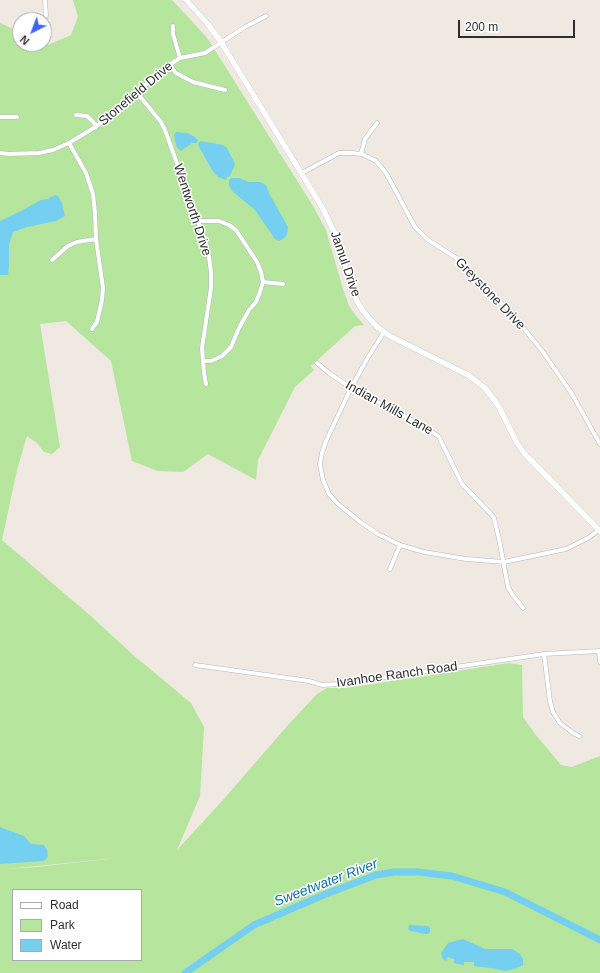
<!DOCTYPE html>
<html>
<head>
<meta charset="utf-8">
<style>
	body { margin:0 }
	#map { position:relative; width:600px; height:973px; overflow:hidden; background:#efe9e1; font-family:Helvetica,sans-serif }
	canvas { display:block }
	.legend { position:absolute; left:12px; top:889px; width:130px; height:72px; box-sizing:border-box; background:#fff; border:1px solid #ababab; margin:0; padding:5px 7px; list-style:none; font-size:12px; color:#2e2e2e }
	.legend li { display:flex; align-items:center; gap:8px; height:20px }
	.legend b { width:20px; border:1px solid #ababab }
	.north { position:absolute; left:12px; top:12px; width:40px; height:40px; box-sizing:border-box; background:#fff; border:1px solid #ababab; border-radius:50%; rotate:222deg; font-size:11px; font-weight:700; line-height:16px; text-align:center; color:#2e2e2e }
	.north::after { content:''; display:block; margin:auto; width:14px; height:18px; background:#4264fb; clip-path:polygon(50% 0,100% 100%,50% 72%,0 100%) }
	.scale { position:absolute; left:458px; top:20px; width:117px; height:18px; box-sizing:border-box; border:2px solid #2e2e2e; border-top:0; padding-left:5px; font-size:12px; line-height:14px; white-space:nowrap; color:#2e2e2e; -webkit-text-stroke:3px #fff; paint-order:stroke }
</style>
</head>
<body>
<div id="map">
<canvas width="600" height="973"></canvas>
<ul class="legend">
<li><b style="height:5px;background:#fff"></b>Road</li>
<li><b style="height:11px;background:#b6e59e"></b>Park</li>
<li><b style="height:11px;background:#75cff0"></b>Water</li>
</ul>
<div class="north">N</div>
<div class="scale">200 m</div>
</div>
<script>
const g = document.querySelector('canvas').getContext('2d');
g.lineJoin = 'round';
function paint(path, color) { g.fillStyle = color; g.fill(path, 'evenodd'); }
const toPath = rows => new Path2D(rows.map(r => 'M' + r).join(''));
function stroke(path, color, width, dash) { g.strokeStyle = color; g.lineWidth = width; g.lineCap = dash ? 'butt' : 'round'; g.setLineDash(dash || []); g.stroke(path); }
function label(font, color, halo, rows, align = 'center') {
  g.font = font + ' Helvetica,sans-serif'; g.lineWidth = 3; g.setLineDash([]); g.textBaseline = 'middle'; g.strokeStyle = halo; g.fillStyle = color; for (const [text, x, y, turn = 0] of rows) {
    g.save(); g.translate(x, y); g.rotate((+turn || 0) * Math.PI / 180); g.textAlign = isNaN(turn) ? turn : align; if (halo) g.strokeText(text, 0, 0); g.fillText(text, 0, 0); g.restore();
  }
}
paint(toPath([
	[73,0,172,0,190,19,208,39,218,55,313,206,326,230,343,289,349,306,356,316,364,325,355,326,311,366,314,370,295,387,258,460,256,480,208,454,183,472,158,471,132,461,111,361,66,321,40,324,60,447,52,454,44,452,37,443,27,436,17,470,2,540,93,618,132,654,191,703,204,727,200,796,177,850,223,800,289,724,317,694,327,688,346,688,509,663,522,665,523,717,535,734,561,765,572,767,600,756,600,973,0,973,0,23,20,32,20,44,48,45,71,35,78,17],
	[117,858,36,867,7,869],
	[13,890,141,890,141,960,13,960]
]), '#b6e59e');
paint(toPath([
	[176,132,187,133,195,137,198,141,196,143,192,143,181,151,177,147,175,141,174,135],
	[201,141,223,145,227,148,235,164,230,176,227,177,226,180,218,177,212,170,198,145,199,142],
	[231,178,239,178,249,182,260,182,266,185,270,195,288,227,287,235,283,239,279,241,275,239,255,210,232,191,229,185,229,180],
	[56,195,58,196,62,203,65,216,56,221,27,227,13,232,9,245,9,267,8,275,0,275,0,221,19,212,41,200,48,199,51,197],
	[0,827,24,836,31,844,44,845,47,850,48,856,45,860,42,861,0,864],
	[409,925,428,926,430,928,430,932,428,934,425,934,411,931,408,929],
	[463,939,485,949,512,949,520,954,523,959,523,965,514,969,505,971,491,968,474,966,474,962,464,962,464,965,454,963,454,959,447,957,446,961,443,959,441,953,448,943]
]), '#75cff0');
stroke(toPath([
	[185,973,254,925,326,894,376,875,394,872,418,872,452,876,505,892,600,940]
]), '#75cff0', 7);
const street = toPath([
	[45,0,46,16],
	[173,26,173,34,180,58],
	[169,65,176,73,193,82,225,90],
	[137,93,161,122,165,130,206,244,209,257,211,272,211,288,202,348,204,373,206,384],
	[76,115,87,116,97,126],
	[0,117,17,117],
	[69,143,86,173,93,194,95,213,96,239,103,288,102,300,97,322,92,329],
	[0,153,9,154,39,153,53,150,69,143,97,126,169,65,180,58,205,53,245,27,266,16],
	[361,154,365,139,377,123],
	[302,173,339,153,351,153,362,154,376,161,386,173,415,227,428,240,458,259,512,314,543,352,572,394,600,444],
	[197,221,219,221,229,225,236,230,257,262,261,272,263,282,260,292,256,302,249,310,239,328,231,347,222,356,211,361,203,361],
	[52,260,68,246,77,242,96,239],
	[263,282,283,284],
	[384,332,367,359,351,388,326,441,322,453,320,464,323,480,329,494,338,504,359,521,378,534,400,545,424,552,466,559,504,562,566,549,588,538,600,529],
	[317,363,329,373,351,388,427,428,439,437,462,484,490,513,494,518,499,539,508,587,512,594,523,608],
	[390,569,400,545],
	[599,651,600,662],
	[544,654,550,701,553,712,560,723,573,733,579,736],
	[195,665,309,681,322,685,339,684,544,654,600,651]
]);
const secondary = toPath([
	[186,0,207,23,221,42,322,207,340,244,351,287,357,301,363,311,377,327,390,336,468,375,485,388,498,405,517,443,524,453,600,531]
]);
stroke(street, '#b4b7c1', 5);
stroke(secondary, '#b4b7c1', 6);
stroke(street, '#fff', 4);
stroke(secondary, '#fff', 5.5);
label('13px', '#2e2e2e', '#fff', [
	["Stonefield Drive",136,94,-40],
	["Wentworth Drive",192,210,72],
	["Jamul Drive",345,264,71],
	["Greystone Drive",490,294,46],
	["Indian Mills Lane",389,408,29],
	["Ivanhoe Ranch Road",397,675,-8]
]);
label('italic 14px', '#0d6fa3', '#fff', [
	["Sweetwater River",326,883,-21]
]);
</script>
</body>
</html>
